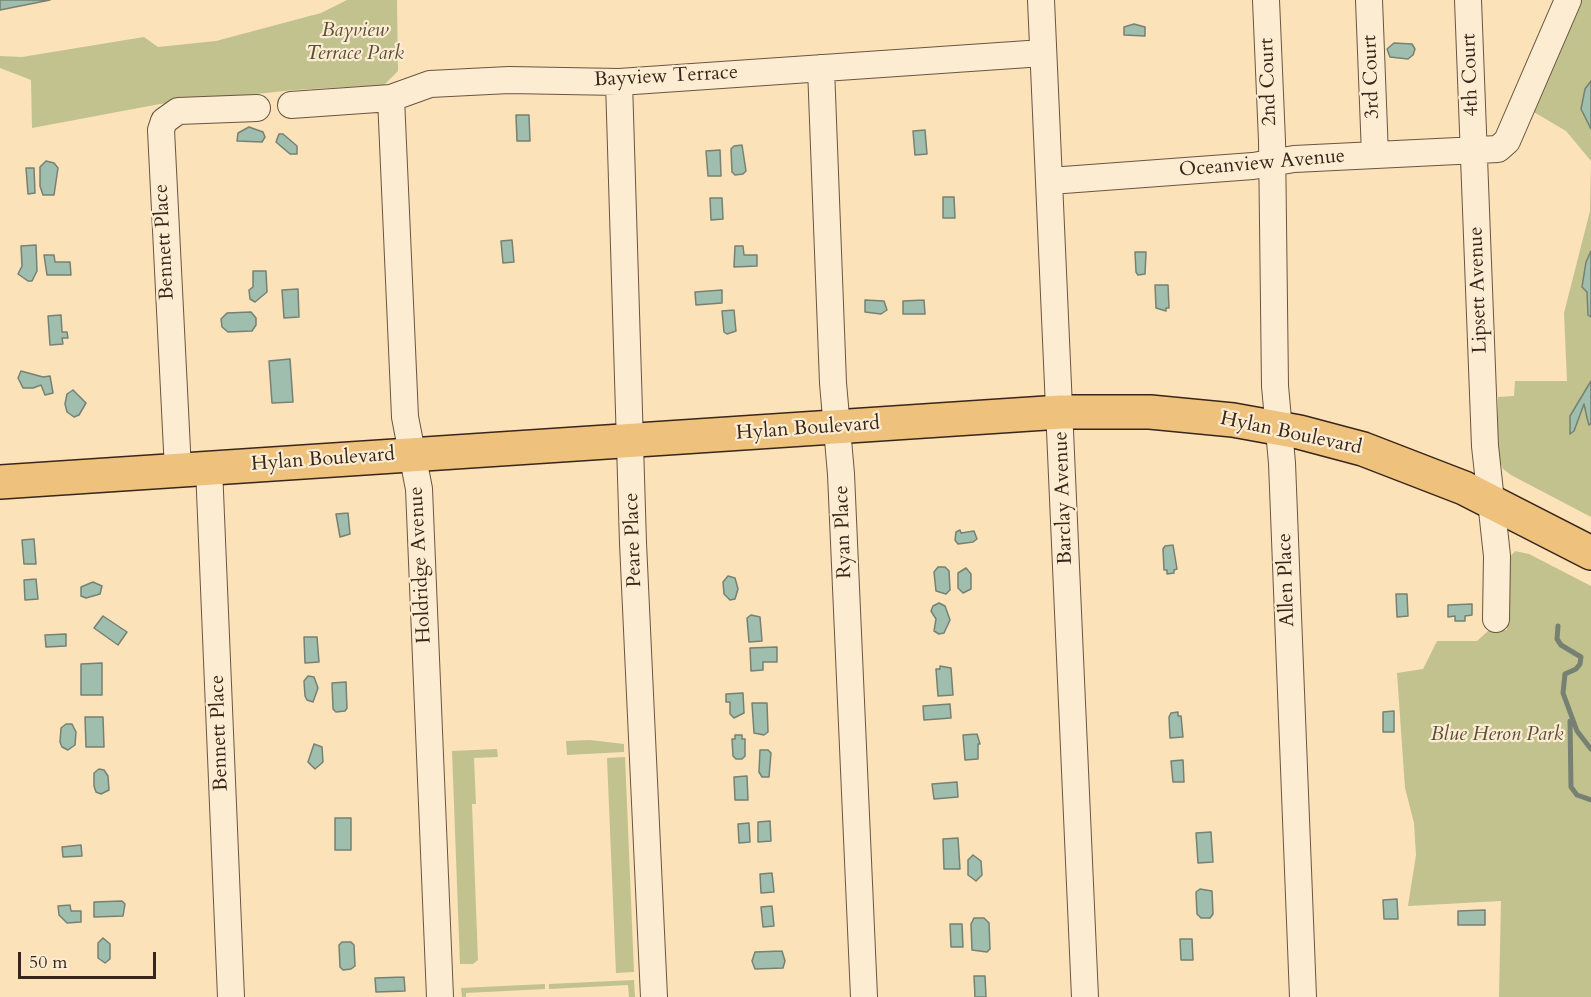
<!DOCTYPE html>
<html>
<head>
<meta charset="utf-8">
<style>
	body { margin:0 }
	#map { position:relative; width:1591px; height:997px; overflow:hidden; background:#fbe2b9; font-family:Cardo,serif }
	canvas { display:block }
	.scale { position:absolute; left:18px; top:952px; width:138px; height:27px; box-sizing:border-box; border:3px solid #38261a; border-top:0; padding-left:8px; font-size:18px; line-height:21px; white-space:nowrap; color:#38261a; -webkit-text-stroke:4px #fcecd2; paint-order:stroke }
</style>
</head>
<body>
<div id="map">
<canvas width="1591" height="997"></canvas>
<div class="scale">50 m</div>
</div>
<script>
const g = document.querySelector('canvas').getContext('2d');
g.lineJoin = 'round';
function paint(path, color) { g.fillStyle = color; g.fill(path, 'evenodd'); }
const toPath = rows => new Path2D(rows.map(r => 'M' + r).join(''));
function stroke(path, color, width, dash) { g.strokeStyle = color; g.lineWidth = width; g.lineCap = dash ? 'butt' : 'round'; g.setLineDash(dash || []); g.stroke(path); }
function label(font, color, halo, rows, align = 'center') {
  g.font = font + ' Cardo,serif'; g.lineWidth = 4.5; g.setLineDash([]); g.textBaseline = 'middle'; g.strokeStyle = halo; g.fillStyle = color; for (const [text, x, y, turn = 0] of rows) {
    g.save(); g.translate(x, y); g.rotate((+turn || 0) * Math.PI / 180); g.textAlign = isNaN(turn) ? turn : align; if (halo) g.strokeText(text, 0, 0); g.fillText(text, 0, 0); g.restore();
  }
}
paint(toPath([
	[347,0,397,0,398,71,384,85,294,90,160,104,32,128,31,80,0,68,0,56,22,57,144,37,158,47,216,41,321,13],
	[1580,0,1591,0,1591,517,1511,475,1503,469,1497,455,1498,397,1514,396,1515,381,1567,381,1564,313,1590,211,1591,161,1566,131,1532,111],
	[1515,551,1529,554,1591,586,1591,997,1499,997,1501,901,1408,906,1416,855,1414,823,1405,788,1397,673,1423,669,1437,641,1477,641,1488,631,1507,630,1510,557],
	[590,740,624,744,624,752,567,755,566,741],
	[497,749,498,757,474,758,476,804,472,804,478,960,473,964,460,964,452,751],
	[625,757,634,972,616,973,607,758],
	[634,980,635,997,629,997,628,985,549,989,549,984],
	[545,984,545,989,466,993,466,997,462,997,461,988]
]), '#c1c28d');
const water = toPath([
	[0,0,50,0,0,10,0,0],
	[1134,24,1145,27,1145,36,1124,35,1124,27,1134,24],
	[1394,43,1412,44,1415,49,1413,55,1408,59,1390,57,1387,49,1394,43],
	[1591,81,1591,129,1581,109,1585,89,1591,81],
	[516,115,529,115,530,141,517,141,516,115],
	[249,127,263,132,265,137,262,142,237,141,238,133,249,127],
	[925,130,927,154,915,155,913,131,925,130],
	[279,134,283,134,297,146,297,154,290,154,276,142,279,134],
	[742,145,746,171,743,174,735,175,732,172,731,149,734,146,742,145],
	[720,150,721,176,708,176,706,151,720,150],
	[46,161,54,163,58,168,54,195,43,195,40,186,40,167,46,161],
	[26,168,34,168,35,193,28,194,26,168],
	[943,197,954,197,955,218,943,218,943,197],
	[710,198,722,198,723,219,711,220,710,198],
	[512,240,514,262,503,263,501,241,512,240],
	[36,245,37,271,32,281,28,281,18,274,22,266,21,246,36,245],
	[735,246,743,246,744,255,757,255,757,266,734,267,735,246],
	[1591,251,1591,317,1588,315,1587,292,1582,287,1586,262,1591,251],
	[1135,252,1146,252,1145,274,1138,275,1136,272,1135,252],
	[44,255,54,255,55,262,70,262,71,275,47,275,44,255],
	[253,271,266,271,267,292,255,302,250,299,249,290,253,287,253,271],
	[1155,285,1168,285,1169,308,1166,308,1166,311,1156,308,1155,285],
	[298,289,299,317,284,318,282,290,298,289],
	[722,290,722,303,696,305,695,292,722,290],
	[865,300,884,301,887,310,881,314,865,312,865,300],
	[924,300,925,314,903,314,903,301,924,300],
	[734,310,736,331,727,334,724,332,722,311,734,310],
	[251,312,256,318,256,325,252,331,228,332,222,327,221,319,227,313,251,312],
	[61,315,62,332,67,332,68,338,62,338,63,344,50,345,48,316,61,315],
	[290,359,293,402,272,403,269,361,290,359],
	[21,371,43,377,50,376,53,393,45,395,41,385,33,388,23,388,18,378,21,371],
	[1591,381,1591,424,1589,425,1587,418,1584,404,1574,431,1570,434,1570,416,1591,381],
	[73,390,86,403,79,415,74,417,67,412,65,404,67,394,73,390],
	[348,513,350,534,340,537,336,514,348,513],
	[960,530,961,533,974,531,977,539,973,542,958,544,955,540,956,532,960,530],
	[34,539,36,564,24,564,22,540,34,539],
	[1173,545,1177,569,1174,570,1174,573,1167,574,1167,570,1164,570,1163,549,1165,546,1173,545],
	[938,567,945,567,949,571,950,590,946,594,936,591,934,572,938,567],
	[966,568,971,574,971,589,963,593,958,588,958,573,966,568],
	[728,576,735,578,738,589,735,599,730,600,724,594,723,582,728,576],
	[36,579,38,599,25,600,24,580,36,579],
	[93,582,102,586,100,594,86,598,81,596,81,587,93,582],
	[1396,594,1407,594,1408,616,1397,617,1396,594],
	[939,603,945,606,950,620,944,633,939,634,934,631,936,619,931,611,933,606,939,603],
	[1472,604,1472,615,1465,616,1465,621,1455,621,1455,616,1448,617,1448,605,1472,604],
	[751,615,760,617,762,641,749,642,747,618,751,615],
	[103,616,127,632,118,645,94,628,103,616],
	[66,634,66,646,46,647,45,635,66,634],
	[304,637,317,637,319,662,305,663,304,637],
	[777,647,777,662,763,662,763,670,751,671,750,648,777,647],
	[102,663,102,695,81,695,81,664,102,663],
	[940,666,951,668,953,695,938,696,936,669,940,669,940,666],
	[308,676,314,677,318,688,313,702,307,700,305,696,304,681,308,676],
	[346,682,347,708,345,711,336,712,333,709,332,683,346,682],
	[743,693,744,713,734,718,730,714,730,702,726,702,726,694,743,693],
	[752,703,767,703,768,732,764,735,754,733,752,703],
	[950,704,951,718,924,720,923,706,950,704],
	[1394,711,1394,732,1383,732,1383,712,1394,711],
	[1178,712,1178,716,1181,716,1183,737,1170,738,1169,717,1171,713,1178,712],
	[85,717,103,717,104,747,86,747,85,717],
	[66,724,72,724,76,732,75,745,68,750,62,747,60,742,61,728,66,724],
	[977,734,980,744,978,744,978,759,965,760,963,735,977,734],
	[735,735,742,735,742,739,745,739,745,756,742,759,736,759,733,756,732,739,735,739,735,735],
	[314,744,322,747,323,762,315,769,308,762,314,744],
	[760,750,768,750,771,753,769,777,762,777,759,772,760,750],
	[1183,760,1184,782,1173,782,1171,761,1183,760],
	[99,769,104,770,108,776,109,790,101,794,96,792,94,786,94,773,99,769],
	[747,776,748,800,735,800,734,777,747,776],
	[957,782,958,797,934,799,932,784,957,782],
	[335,818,351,818,351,850,335,850,335,818],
	[770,821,771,841,758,842,758,822,770,821],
	[749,823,750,842,739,843,738,824,749,823],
	[1211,832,1213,862,1198,863,1196,833,1211,832],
	[958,838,960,869,944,869,943,839,958,838],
	[81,845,82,856,63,857,62,847,81,845],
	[973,855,981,861,982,875,976,881,968,875,968,860,973,855],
	[772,873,774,892,761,893,760,874,772,873],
	[1200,889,1212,891,1213,914,1210,918,1201,918,1197,914,1196,892,1200,889],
	[1397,899,1398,919,1384,919,1383,900,1397,899],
	[122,901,125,904,123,916,94,917,94,902,122,901],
	[70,905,71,911,81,911,81,922,67,923,59,915,58,906,70,905],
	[772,906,774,926,763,927,761,907,772,906],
	[1485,910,1485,925,1458,925,1458,911,1485,910],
	[974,918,984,918,989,923,990,949,987,952,972,950,971,924,974,918],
	[950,924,962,924,963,947,951,947,950,924],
	[103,938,110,944,110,959,105,963,98,958,98,943,103,938],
	[1180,939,1192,939,1193,960,1181,960,1180,939],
	[342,942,351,942,354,945,355,966,351,969,343,970,340,967,339,945,342,942],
	[782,951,785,961,783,968,755,969,752,961,755,952,782,951],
	[974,976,985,976,986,997,975,997,974,976],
	[404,977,405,991,376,992,375,978,404,977]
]);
paint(water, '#9fbeae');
stroke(water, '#768173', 1.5);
stroke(toPath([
	[1558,626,1557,639,1561,645,1581,657,1580,664,1576,669,1565,674,1563,693,1577,731,1591,749],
	[1570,721,1571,787,1577,795,1591,800]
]), '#768173', 5);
const minor = toPath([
	[1041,0,1085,997],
	[1266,0,1272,141,1275,386,1282,463,1303,997],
	[1369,0,1375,155],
	[1468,0,1485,446,1497,556,1496,619],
	[821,68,833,383,841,474,864,997],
	[619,82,633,543,654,997],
	[391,98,405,417,419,489,440,997],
	[291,105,391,98,430,84,509,80,619,82,1043,53],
	[1050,181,1253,166,1294,159,1498,149,1507,141,1568,0],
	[209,468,231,997],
	[178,470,161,130,164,121,178,111,257,108]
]);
const major = toPath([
	[0,482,1061,412,1150,412,1233,420,1299,432,1363,449,1464,488,1591,553]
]);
stroke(minor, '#695542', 28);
stroke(major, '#38261a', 36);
stroke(minor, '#fcecd2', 26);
stroke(major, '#eec17c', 33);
label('italic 20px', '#5a4d37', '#fcecd2', [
	["Bayview",355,31],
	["Terrace Park",355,54],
	["Blue Heron Park",1497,735]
]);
label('20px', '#38261a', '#fcecd2', [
	["4th Court",1471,75,-92],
	["Bayview Terrace",666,77,-3],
	["3rd Court",1372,77,-92],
	["2nd Court",1269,82,-92],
	["Oceanview Avenue",1262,164,-5],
	["Bennett Place",165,242,-93],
	["Lipsett Avenue",1479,290,-92],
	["Hylan Boulevard",808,429,-4],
	["Hylan Boulevard",1291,434,12],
	["Hylan Boulevard",323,460,-4],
	["Barclay Avenue",1064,498,-92],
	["Ryan Place",844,532,-92],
	["Peare Place",634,540,-92],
	["Holdridge Avenue",421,565,-93],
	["Allen Place",1287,580,-92],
	["Bennett Place",220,733,-92]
]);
</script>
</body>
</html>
